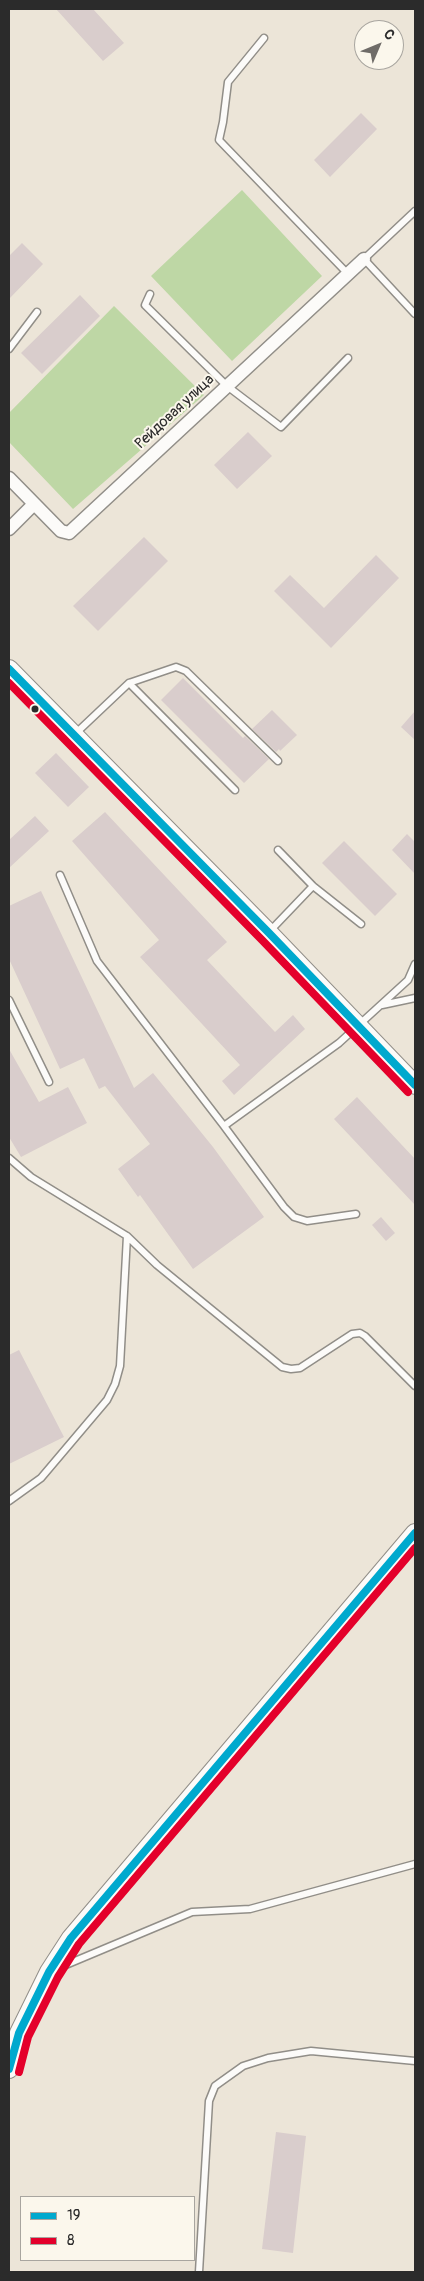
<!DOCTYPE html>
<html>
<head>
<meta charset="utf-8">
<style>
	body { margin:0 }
	#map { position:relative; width:424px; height:2281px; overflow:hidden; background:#ece5d8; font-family:Pangolin,sans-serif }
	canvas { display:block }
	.frame { position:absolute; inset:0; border:10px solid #2b2b2b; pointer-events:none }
	.legend { position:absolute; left:20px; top:2196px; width:175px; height:65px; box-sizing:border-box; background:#fbf7ec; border:1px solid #a8a59f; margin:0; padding:6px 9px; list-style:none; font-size:15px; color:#2b2b2b }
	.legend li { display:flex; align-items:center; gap:10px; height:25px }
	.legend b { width:25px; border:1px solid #a8a59f }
	.north { position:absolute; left:354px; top:20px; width:50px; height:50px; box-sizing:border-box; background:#fbf7ec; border:1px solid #a8a59f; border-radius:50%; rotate:45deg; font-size:14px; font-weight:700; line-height:20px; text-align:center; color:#2b2b2b }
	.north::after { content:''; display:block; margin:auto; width:18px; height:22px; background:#6f6c68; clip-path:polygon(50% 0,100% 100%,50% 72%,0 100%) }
</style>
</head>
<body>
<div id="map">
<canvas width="424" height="2281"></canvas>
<div class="frame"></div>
<ul class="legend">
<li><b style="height:6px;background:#00a9ce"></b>19</li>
<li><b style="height:6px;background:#e4002b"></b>8</li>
</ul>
<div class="north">С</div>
</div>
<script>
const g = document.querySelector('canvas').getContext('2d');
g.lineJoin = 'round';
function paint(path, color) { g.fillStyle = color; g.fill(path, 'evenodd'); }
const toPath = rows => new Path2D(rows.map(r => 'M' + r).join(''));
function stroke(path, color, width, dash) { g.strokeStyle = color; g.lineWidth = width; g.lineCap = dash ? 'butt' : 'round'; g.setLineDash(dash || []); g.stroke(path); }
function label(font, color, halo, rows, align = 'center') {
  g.font = font + ' Pangolin,sans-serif'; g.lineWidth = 4; g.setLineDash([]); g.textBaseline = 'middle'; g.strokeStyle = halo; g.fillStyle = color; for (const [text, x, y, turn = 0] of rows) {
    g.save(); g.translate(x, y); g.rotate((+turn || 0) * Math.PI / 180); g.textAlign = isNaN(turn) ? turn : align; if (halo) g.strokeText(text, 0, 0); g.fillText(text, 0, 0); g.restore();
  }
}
paint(toPath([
	[242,190,322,276,232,361,151,276],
	[114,306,204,395,73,509,9,442,9,413]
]), '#bed7a5');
paint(toPath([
	[56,9,93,9,124,43,103,61],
	[361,113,377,129,330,177,314,160],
	[22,243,43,264,9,299,9,256],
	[80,295,100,316,42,374,21,353],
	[248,432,272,456,237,489,214,465],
	[144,537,168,561,98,631,73,606],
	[376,555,399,578,331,648,274,591,290,575,324,608],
	[183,678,243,738,245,736,269,759,244,783,161,700],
	[272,710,297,735,280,751,279,749,276,752,252,729],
	[415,711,415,740,401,727],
	[56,753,89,787,68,807,35,773],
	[105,812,227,942,207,960,275,1032,293,1015,305,1029,234,1095,222,1081,240,1065,140,957,159,940,72,841],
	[35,816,49,831,9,868,9,840],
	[407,834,415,842,415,874,392,850],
	[344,841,397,894,375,916,322,863],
	[41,891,134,1088,153,1073,213,1147,264,1217,193,1269,140,1195,138,1197,118,1169,150,1144,105,1086,99,1089,84,1058,60,1069,9,959,9,906],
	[9,1049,39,1102,68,1087,87,1123,21,1157,9,1137],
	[357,1097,415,1159,415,1205,334,1119],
	[381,1217,395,1233,386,1241,372,1225],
	[19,1350,64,1437,9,1464,9,1355],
	[276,2132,306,2136,293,2253,262,2249]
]), '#d9cdcc');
const service = toPath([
	[264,38,228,82,223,122,219,140,348,274],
	[415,211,364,259,415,314],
	[150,294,145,305,227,386,281,427,348,358],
	[9,349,37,312],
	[129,683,235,790],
	[75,734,129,683,176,667,186,671,278,761],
	[278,850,313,886,361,924],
	[60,875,97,961,224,1126,339,1043,408,980,415,964],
	[269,932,313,886],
	[9,1000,49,1082],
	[382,1005,415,998],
	[224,1126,284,1207,294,1217,307,1221,356,1214],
	[9,1158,31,1177,127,1236,120,1366,115,1384,107,1400,41,1478,9,1501],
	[127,1236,157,1265,282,1367,291,1369,300,1368,352,1334,360,1333,365,1336,415,1386],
	[56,1969,192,1912,250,1909,415,1864],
	[199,2272,209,2101,215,2086,243,2066,268,2058,311,2051,415,2061]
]);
const minor = toPath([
	[9,478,61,531,69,533,364,259],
	[9,529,34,504]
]);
const secondary = toPath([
	[9,669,269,933,415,1085],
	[9,2069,19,2033,49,1972,71,1938,415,1533]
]);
stroke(service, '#918e88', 9);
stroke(minor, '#918e88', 15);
stroke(secondary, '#918e88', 20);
stroke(service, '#fcfbf9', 6);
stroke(minor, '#fcfbf9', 12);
stroke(secondary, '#fcfbf9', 18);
stroke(toPath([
	[9,669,269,933,415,1085],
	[9,2069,19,2033,49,1972,71,1938,415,1533]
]), '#00a9ce', 8);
stroke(toPath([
	[9,683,262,940,408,1092],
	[19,2072,28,2037,58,1977,79,1944,415,1548]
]), '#e4002b', 8);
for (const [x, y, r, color] of [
	[35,709,4.5,"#2b2b2b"]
]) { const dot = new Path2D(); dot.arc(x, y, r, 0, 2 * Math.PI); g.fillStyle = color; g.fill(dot); stroke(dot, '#fbf7ec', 2); }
label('15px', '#2b2b2b', '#fbf7ec', [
	["Рейдовая улица",175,412,-43]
]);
</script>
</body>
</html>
